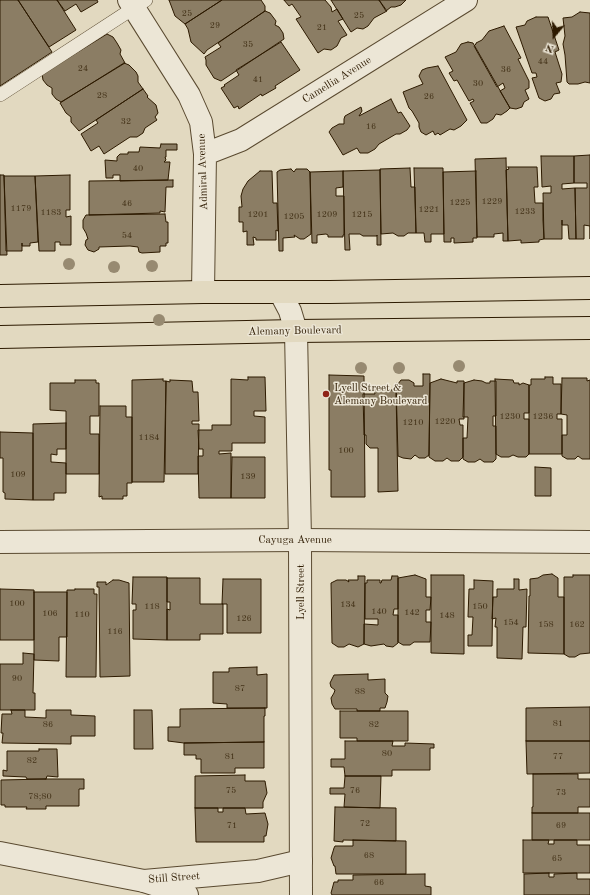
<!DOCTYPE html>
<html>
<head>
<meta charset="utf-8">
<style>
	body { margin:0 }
	#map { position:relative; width:590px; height:895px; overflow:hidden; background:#e2d9c0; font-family:"Old Standard TT",serif }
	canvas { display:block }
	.north { position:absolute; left:534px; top:16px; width:40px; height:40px; -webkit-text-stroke:3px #ece6d6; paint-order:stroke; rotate:199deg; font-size:11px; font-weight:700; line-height:16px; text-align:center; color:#2d1a00 }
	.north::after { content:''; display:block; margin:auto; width:14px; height:18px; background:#2d1a00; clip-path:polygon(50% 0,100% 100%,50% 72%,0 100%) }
</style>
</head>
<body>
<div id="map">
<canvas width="590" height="895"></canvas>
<div class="north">N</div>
</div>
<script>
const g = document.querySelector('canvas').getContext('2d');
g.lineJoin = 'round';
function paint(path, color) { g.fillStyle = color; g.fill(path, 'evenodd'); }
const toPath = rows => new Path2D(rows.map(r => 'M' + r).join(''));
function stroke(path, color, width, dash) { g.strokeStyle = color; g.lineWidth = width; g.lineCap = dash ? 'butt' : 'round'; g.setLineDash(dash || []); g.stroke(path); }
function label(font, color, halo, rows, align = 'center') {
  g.font = font + ' "Old Standard TT",serif'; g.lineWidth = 3; g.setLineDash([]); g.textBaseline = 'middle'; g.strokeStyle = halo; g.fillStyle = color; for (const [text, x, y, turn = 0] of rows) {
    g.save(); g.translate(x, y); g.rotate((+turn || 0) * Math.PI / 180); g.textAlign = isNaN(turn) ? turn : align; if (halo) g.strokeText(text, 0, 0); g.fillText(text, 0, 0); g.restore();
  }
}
const building = toPath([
	[0,0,18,0,52,52,0,86,0,0],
	[18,0,57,0,76,30,49,47,18,0],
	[57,0,97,0,98,2,81,12,76,4,65,11,57,0],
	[169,0,222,0,185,24,175,16,169,0],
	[222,0,261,0,265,6,265,11,207,50,204,54,191,42,188,29,185,24,222,0],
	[284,0,325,0,331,7,332,12,337,9,343,19,338,21,347,35,341,38,337,46,331,50,324,49,318,53,296,19,301,17,292,4,289,6,284,0],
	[331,0,379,0,387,11,374,18,368,26,363,29,357,28,351,32,331,0],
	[379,0,406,0,401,5,395,7,391,7,386,11,379,0],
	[265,11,270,13,276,21,275,25,279,27,283,33,284,39,221,81,214,78,206,65,206,60,205,57,221,47,218,43,265,11],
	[580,12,590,13,590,83,585,82,578,84,569,84,567,82,565,55,563,44,565,36,563,18,572,17,580,12],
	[536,17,548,17,559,50,555,52,562,74,561,82,556,83,560,93,554,94,551,99,545,101,539,98,532,78,537,77,536,73,532,73,516,27,525,25,527,21,536,17],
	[504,26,521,58,518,59,529,81,529,88,525,90,529,99,524,102,522,107,516,109,510,108,500,91,505,88,503,83,497,87,474,46,476,44,476,43,482,40,489,31,504,26],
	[107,34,113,37,117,43,121,50,120,54,125,63,61,102,56,99,52,94,52,88,47,85,43,80,42,74,107,34],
	[281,42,300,70,275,86,276,88,262,96,261,94,239,109,238,106,234,108,221,88,225,86,224,85,239,75,236,70,281,42],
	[468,42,473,43,510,108,507,111,501,115,496,114,493,119,487,123,481,123,470,103,474,101,473,99,469,101,457,80,454,81,449,73,453,71,445,57,456,52,461,44,468,42],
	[124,63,129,65,136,72,138,76,138,82,143,89,79,131,71,122,71,117,66,113,60,103,124,63],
	[438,66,467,120,461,126,454,130,450,129,440,135,438,133,435,135,433,131,426,135,421,132,419,127,419,123,412,111,409,108,403,92,423,84,419,76,422,70,427,68,438,66],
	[143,89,148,96,147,97,156,105,158,113,155,117,157,120,145,128,143,133,137,137,130,137,104,154,99,146,91,151,81,134,98,123,96,120,143,89],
	[391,99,398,113,401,112,410,126,407,130,400,134,396,134,379,144,375,149,368,153,360,153,357,148,343,155,329,132,332,128,339,124,344,124,344,119,345,116,361,107,362,111,359,116,391,99],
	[161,144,177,144,177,150,166,150,166,157,165,157,166,160,164,162,170,162,168,180,120,181,120,175,113,175,113,178,106,178,105,160,117,161,117,157,120,154,128,154,128,152,139,152,140,147,160,148,161,144],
	[590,155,590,239,590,226,584,225,584,239,576,239,575,188,587,188,587,183,574,183,574,156,590,155],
	[541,156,574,156,574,183,562,184,562,189,575,188,576,239,569,239,568,225,562,225,562,220,562,239,544,239,543,193,551,193,551,186,542,187,541,156],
	[506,158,508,241,503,241,503,233,494,234,494,237,477,237,475,159,506,158],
	[508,167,537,167,538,187,534,187,535,203,543,203,543,220,544,239,539,240,539,242,521,243,521,240,508,241,506,170,509,169,508,167],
	[410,168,411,187,415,187,416,233,408,233,404,236,398,236,393,233,381,234,380,169,410,168],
	[414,168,443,168,444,234,431,234,431,242,425,242,424,233,416,233,414,168],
	[291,169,294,172,296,169,307,169,310,172,311,234,304,239,300,239,294,235,295,237,283,238,283,251,279,251,277,172,280,170,291,169],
	[380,170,381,245,377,245,377,235,377,236,363,236,360,234,349,234,350,250,345,250,343,171,380,170],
	[260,171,272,171,273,203,277,203,278,231,276,230,276,240,256,240,256,238,253,237,254,245,247,245,247,231,243,232,243,222,239,222,239,207,242,207,241,196,243,189,248,181,260,171],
	[343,171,343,187,336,188,336,196,344,196,344,235,343,235,343,237,328,237,328,235,326,234,317,235,317,243,312,243,310,172,343,171],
	[476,171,477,238,473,238,473,242,454,243,454,238,451,238,451,242,444,242,443,172,476,171],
	[0,175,4,175,4,176,7,255,0,255,0,175],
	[70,175,70,210,66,210,66,217,71,216,71,245,60,245,60,242,55,242,55,251,39,251,35,176,70,175],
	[4,176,35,176,38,242,30,243,30,246,22,246,22,243,22,251,6,251,4,176],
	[173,180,173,187,166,187,165,212,160,211,160,213,89,215,89,181,173,180],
	[165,214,166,222,168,222,168,243,166,243,166,246,160,246,160,252,142,253,139,252,138,247,130,246,99,247,99,249,94,252,88,250,85,245,86,240,88,239,86,233,83,228,83,220,86,215,165,214],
	[423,374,430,374,429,455,425,458,419,458,415,455,411,459,403,458,398,456,396,383,398,384,401,380,409,380,414,383,414,386,423,386,423,374],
	[329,375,364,376,365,497,331,497,331,470,329,470,329,375],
	[248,377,265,377,266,411,254,411,254,416,265,417,265,443,232,443,232,451,219,451,219,454,231,453,231,498,199,498,198,456,203,456,203,449,199,449,198,430,212,430,212,425,231,425,231,379,248,380,248,377],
	[545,377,553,377,553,384,561,384,561,414,557,414,557,419,562,419,562,454,529,454,529,385,531,385,531,379,545,379,545,377],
	[562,378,587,378,587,381,590,380,590,459,582,459,578,456,575,459,567,459,562,456,562,435,567,435,567,415,561,414,562,378],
	[163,379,163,381,166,381,164,482,132,482,132,380,163,379],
	[441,379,457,383,457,381,464,381,464,419,459,419,460,425,463,425,463,457,459,461,451,461,447,458,443,461,435,461,429,457,430,383,441,379],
	[495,379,513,380,514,383,519,383,519,385,523,383,529,385,529,413,524,413,524,419,529,419,529,454,526,457,518,457,513,455,509,457,501,457,496,454,495,379],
	[75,380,96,380,96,383,99,383,99,416,90,416,90,434,99,434,99,474,66,474,66,411,50,410,50,383,75,383,75,380],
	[170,380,192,381,193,392,198,392,199,421,192,421,192,424,199,424,198,474,165,474,166,381,170,382,170,380],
	[474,380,482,381,486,383,490,383,490,381,496,381,496,416,493,416,493,426,496,426,496,459,493,462,484,462,480,459,475,462,468,462,463,459,463,438,467,438,468,417,463,417,464,383,474,380],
	[374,390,396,390,398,491,378,492,378,448,370,448,366,444,366,435,364,435,363,394,375,394,374,390],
	[100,406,126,406,126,417,132,417,132,483,127,483,127,496,123,496,123,499,102,499,102,496,99,497,100,406],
	[66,423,66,449,57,449,57,455,51,454,51,462,66,463,66,493,54,493,54,500,33,500,33,424,66,423],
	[0,432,33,433,33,500,5,499,5,493,3,492,3,458,0,458,0,432],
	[232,457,265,457,265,498,231,498,232,457],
	[535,467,551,468,551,496,535,496,535,467],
	[552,574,558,578,558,597,564,597,564,654,528,653,529,596,530,596,530,579,538,578,543,575,552,574],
	[415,575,426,579,426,597,431,597,430,610,426,610,426,622,431,622,430,642,414,642,410,645,403,645,398,642,398,578,415,575],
	[431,575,464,575,464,654,431,653,431,575],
	[573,575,590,575,590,653,580,654,575,657,569,657,564,654,564,577,573,577,573,575],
	[358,576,365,576,364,644,358,647,349,644,344,647,338,647,332,643,331,583,337,580,346,580,349,582,348,580,358,580,358,576],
	[392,576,398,576,398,609,394,609,393,615,398,615,398,643,393,647,386,646,384,644,371,646,364,644,364,624,378,625,378,619,365,619,365,583,367,583,367,580,380,580,380,583,381,583,382,580,391,580,392,576],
	[133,577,167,577,167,640,133,639,133,610,136,610,136,604,132,604,133,577],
	[167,578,200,578,200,604,223,604,223,634,200,634,200,640,167,640,167,609,170,610,170,602,167,602,167,578],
	[223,579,261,579,261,633,227,633,227,604,222,604,223,579],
	[514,579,519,579,519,590,527,589,526,627,523,627,522,659,497,658,497,627,495,627,496,618,492,619,493,597,497,597,497,589,514,589,514,579],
	[113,580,119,580,129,583,130,676,100,677,99,587,97,587,97,582,106,582,106,585,113,580],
	[474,580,493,581,492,646,468,646,468,635,472,635,473,617,468,617,469,589,474,589,474,580],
	[0,589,34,590,34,640,0,640,0,589],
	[75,589,94,589,94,594,97,594,96,677,66,677,67,590,75,590,75,589],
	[34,592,67,592,67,637,59,637,59,661,34,660,34,592],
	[23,653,34,654,33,693,35,693,35,710,0,710,0,664,23,664,23,653],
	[257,667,257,675,267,674,267,708,227,708,227,704,213,703,213,672,229,672,229,668,257,667],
	[368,674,368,680,385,679,385,693,388,696,387,702,385,708,380,708,380,711,357,711,357,709,335,709,332,704,331,698,334,693,335,690,331,687,330,683,334,675,368,674],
	[590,707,590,741,526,741,526,708,590,707],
	[265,708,265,716,264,716,264,742,184,743,168,741,168,727,180,727,180,709,265,708],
	[11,710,25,710,25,717,46,718,46,710,71,710,71,715,95,716,95,736,71,736,71,744,2,743,3,733,1,733,2,714,12,714,11,710],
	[134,710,152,710,153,749,134,749,134,710],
	[340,711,408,711,408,741,357,741,357,738,340,738,340,711],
	[345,741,393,741,392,746,405,746,405,743,434,744,434,748,430,748,430,770,392,770,392,776,345,776,344,767,331,767,331,759,345,759,345,741],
	[526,741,590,741,590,773,527,774,526,741],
	[264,742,264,768,235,768,235,773,201,773,201,759,196,759,196,755,184,755,184,743,264,742],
	[39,749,57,749,58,777,47,776,46,779,27,779,26,777,3,776,3,770,7,771,7,751,39,751,39,749],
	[533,774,578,774,578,779,590,779,590,807,578,807,578,813,532,813,532,807,533,807,533,774],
	[245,775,245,781,265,781,267,793,263,802,263,808,195,808,195,776,245,775],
	[345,776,381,776,380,808,344,807,345,794,330,794,330,788,344,788,345,776],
	[46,779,84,779,84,789,79,789,79,806,46,806,46,809,26,809,27,807,5,807,5,805,1,805,1,780,46,779],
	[335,807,396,808,396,841,343,840,343,842,334,841,335,807],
	[195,808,218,808,218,812,223,812,223,808,245,808,246,814,265,813,268,824,266,836,264,836,264,842,196,842,195,808],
	[532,813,590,813,590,840,532,840,532,813],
	[353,840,406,841,406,874,336,874,335,866,334,866,331,858,334,848,335,846,353,846,353,840],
	[523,840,549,840,548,844,554,844,554,840,577,840,577,845,590,845,590,873,523,873,523,840],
	[549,873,549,877,554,877,554,874,577,873,577,879,590,879,590,895,524,895,524,874,549,873],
	[425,874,425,886,431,887,431,895,332,895,331,893,334,882,338,882,338,880,353,880,353,875,425,874]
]);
paint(building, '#8b7d64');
stroke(building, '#2d1a00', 1);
const service = toPath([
	[0,95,146,0]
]);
const minor = toPath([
	[129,0,189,95,201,122,205,154,203,292],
	[205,154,241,140,466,0],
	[0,542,300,540,590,542],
	[144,881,258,871,301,861]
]);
const tertiary = toPath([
	[280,292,290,311,296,331,300,540,301,895],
	[0,853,144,881,187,895]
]);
const primary = toPath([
	[0,296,203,292,330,292,590,288],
	[0,337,296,331,590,328]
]);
stroke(service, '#5a4a30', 14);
stroke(minor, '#5a4a30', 24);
stroke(tertiary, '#5a4a30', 24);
stroke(primary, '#2d1a00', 24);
stroke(service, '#ece6d6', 13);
stroke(minor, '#ece6d6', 22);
stroke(tertiary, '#ece6d6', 22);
stroke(primary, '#e2d9c0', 22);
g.fillStyle = '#978a71';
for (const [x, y] of [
	[69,264],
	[152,266],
	[114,267],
	[159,320],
	[459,366],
	[361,368],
	[399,368]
]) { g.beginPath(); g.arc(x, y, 6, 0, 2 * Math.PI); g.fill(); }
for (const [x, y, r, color] of [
	[326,394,4,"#8f2418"]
]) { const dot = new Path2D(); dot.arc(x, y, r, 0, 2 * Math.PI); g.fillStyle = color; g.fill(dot); stroke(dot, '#ece6d6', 1.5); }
label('9px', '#443319', null, [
	["25",187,14],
	["25",359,16],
	["29",215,26],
	["21",322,28],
	["35",248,45],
	["44",543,62],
	["24",83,69],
	["36",506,70],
	["41",258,80],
	["30",478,84],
	["28",102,96],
	["26",429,97],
	["32",126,122],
	["16",371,127],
	["40",138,169],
	["1229",492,202],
	["1225",460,203],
	["46",127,204],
	["1179",21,209],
	["1221",429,210],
	["1233",525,212],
	["1183",51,213],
	["1201",258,215],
	["1209",327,215],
	["1215",362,215],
	["1205",294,217],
	["54",127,236],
	["1230",510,417],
	["1236",543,417],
	["1220",445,422],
	["1210",413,423],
	["1184",149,438],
	["100",346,451],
	["109",18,475],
	["139",248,477],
	["100",17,604],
	["134",348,605],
	["118",152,607],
	["150",480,607],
	["140",379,612],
	["142",412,613],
	["106",50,614],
	["110",82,615],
	["148",447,616],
	["126",244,619],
	["154",511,623],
	["158",546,625],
	["162",577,625],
	["116",115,632],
	["90",17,679],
	["87",240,689],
	["88",360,692],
	["81",558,724],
	["86",48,725],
	["82",374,725],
	["80",387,754],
	["81",230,757],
	["77",558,757],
	["82",32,761],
	["75",231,791],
	["76",355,791],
	["73",561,793],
	["78;80",40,797],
	["72",365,824],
	["71",232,826],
	["69",561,826],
	["68",369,856],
	["65",557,859],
	["66",379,883]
]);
label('11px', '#2d1a00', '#ece6d6', [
	["Camellia Avenue",337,80,-32],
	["Admiral Avenue",203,172,-92],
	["Alemany Boulevard",295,331,-1],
	["Cayuga Avenue",295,540],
	["Lyell Street",301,592,-90],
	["Still Street",174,878,-4]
]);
label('11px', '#2d1a00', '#ece6d6', [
	["Lyell Street &",334,388],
	["Alemany Boulevard",334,401]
], 'left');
</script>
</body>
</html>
